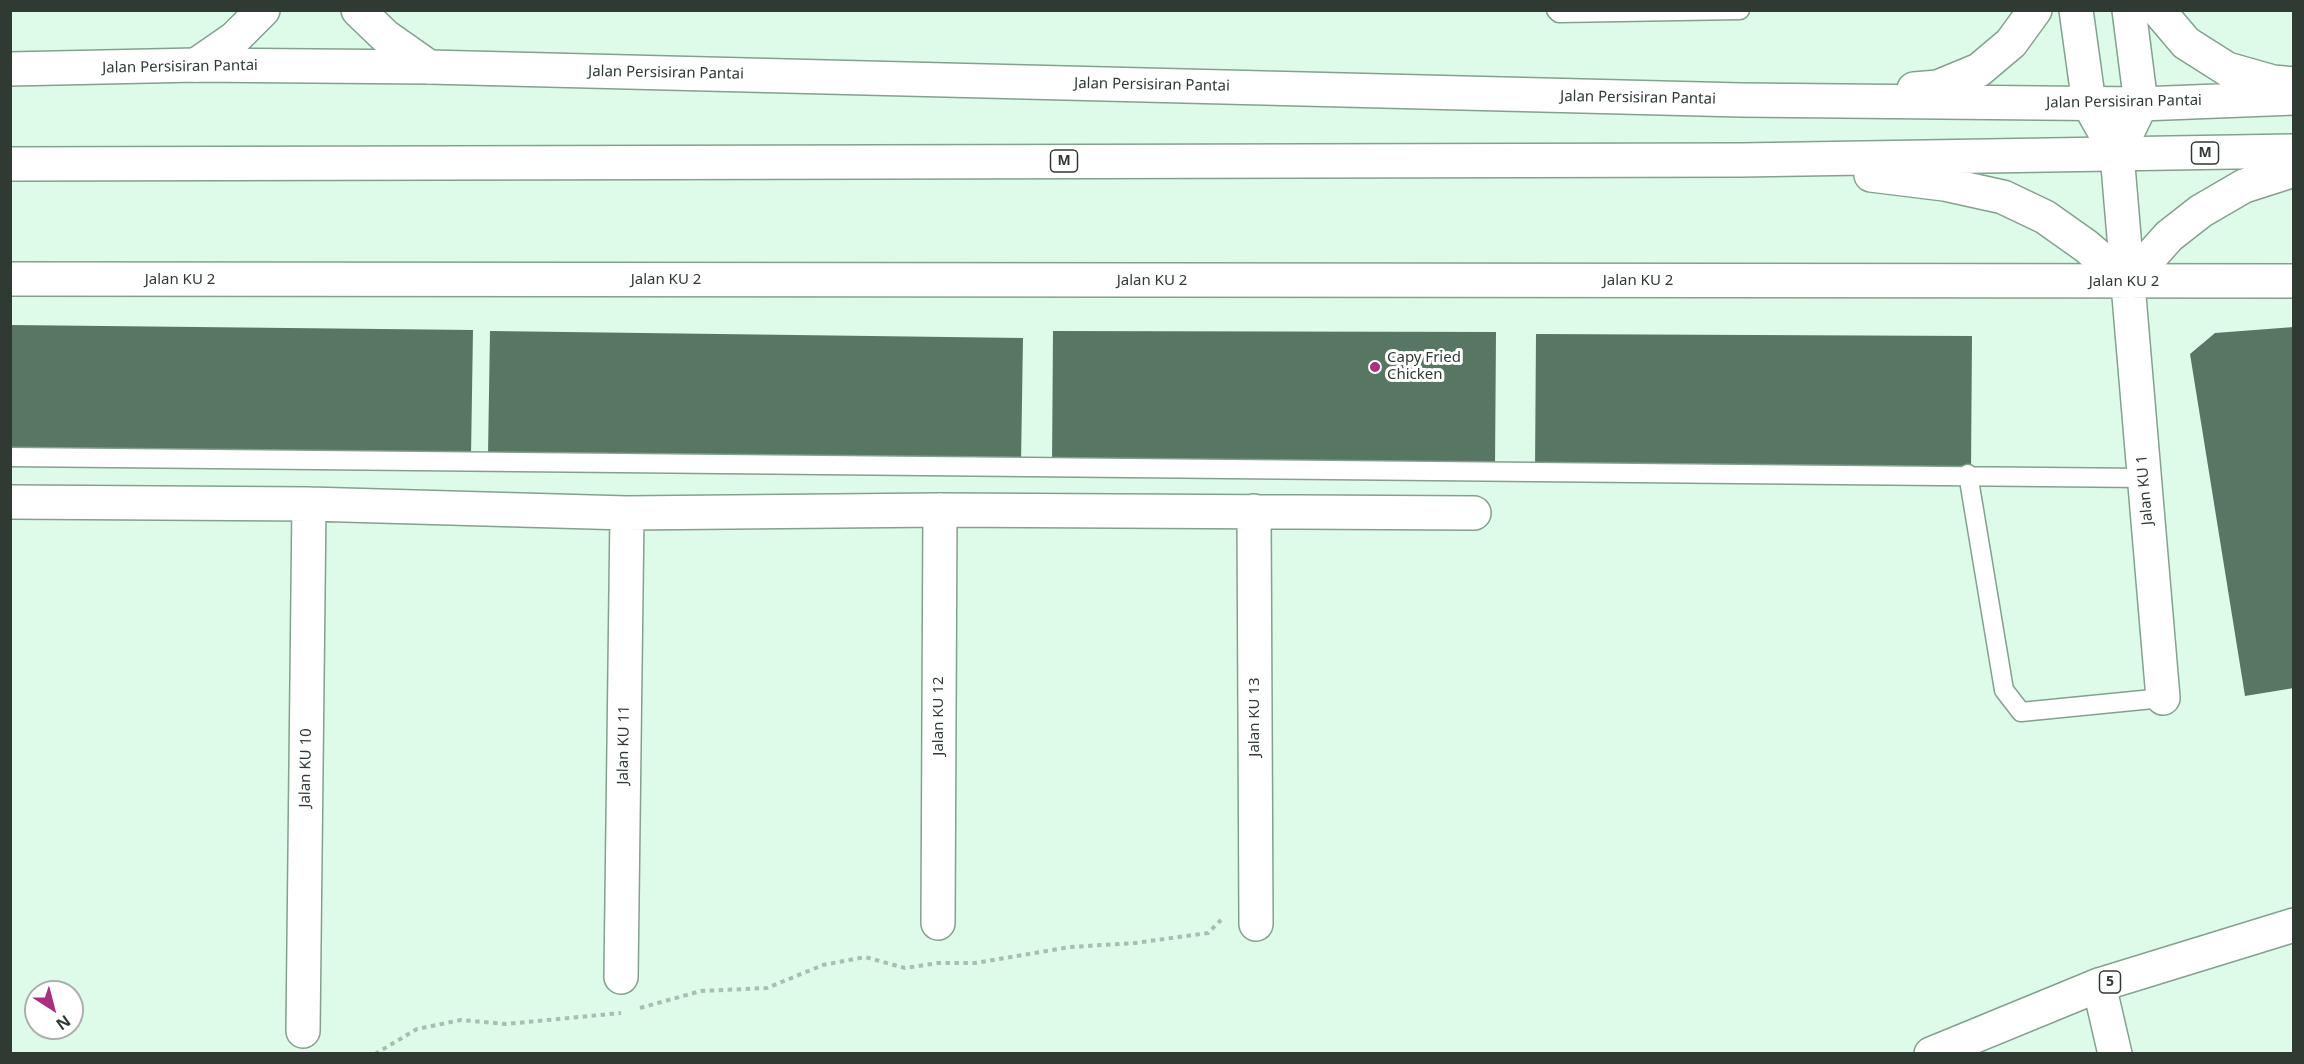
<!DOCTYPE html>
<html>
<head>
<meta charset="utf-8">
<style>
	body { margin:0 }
	#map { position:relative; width:2304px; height:1064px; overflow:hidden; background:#ddfbe8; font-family:"Noto Sans",sans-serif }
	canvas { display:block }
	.frame { position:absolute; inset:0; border:12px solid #2f3a33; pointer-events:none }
	.north { position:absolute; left:24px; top:980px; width:60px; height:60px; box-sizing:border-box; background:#fff; border:2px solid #acb0ad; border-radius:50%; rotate:144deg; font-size:16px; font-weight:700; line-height:24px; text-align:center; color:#2f3a33 }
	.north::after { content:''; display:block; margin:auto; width:21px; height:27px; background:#ab2f81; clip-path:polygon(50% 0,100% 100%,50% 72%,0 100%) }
</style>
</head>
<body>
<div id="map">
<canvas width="2304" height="1064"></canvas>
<div class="frame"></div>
<div class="north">N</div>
</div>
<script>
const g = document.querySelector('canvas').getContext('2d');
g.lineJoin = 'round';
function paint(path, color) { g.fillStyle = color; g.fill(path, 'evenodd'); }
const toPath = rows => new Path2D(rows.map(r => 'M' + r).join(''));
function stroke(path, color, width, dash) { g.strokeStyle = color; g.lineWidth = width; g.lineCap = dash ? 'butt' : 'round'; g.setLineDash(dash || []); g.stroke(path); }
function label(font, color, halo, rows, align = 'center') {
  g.font = font + ' "Noto Sans",sans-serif'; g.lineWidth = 6; g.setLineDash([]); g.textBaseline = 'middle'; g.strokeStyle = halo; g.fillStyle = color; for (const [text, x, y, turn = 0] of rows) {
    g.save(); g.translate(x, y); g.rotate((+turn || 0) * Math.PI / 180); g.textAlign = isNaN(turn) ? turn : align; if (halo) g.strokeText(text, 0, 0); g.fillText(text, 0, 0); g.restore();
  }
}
paint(toPath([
	[11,325,473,330,471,456,10,452],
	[2294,327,2294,688,2245,696,2190,354,2215,333],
	[490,331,1023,338,1021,462,488,455],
	[1053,331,1496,332,1495,466,1052,465],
	[1536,334,1972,336,1971,470,1535,469]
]), '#577763');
const service = toPath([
	[1556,10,1559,13,1740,10],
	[10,457,2144,478],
	[1968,474,2004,690,2021,712,2163,698]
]);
const minor = toPath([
	[358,10,385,36,429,67],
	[2076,10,2089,104,2117,154,2163,698],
	[196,65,235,38,263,10],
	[2117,154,2141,104,2129,10],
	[10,279,2294,281],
	[10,502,309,504,627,513,940,510,1474,513],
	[1254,511,1256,924],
	[938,923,940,510],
	[621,977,627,513],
	[2099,985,2115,1054],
	[303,1031,309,504]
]);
const primary = toPath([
	[2158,10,2186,43,2227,69,2273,82,2294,84],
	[10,69,196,65,429,67,1741,100,2141,104,2294,98],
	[1914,89,1938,87,1979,70,2011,43,2035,10],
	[10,164,1741,160,2294,151],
	[1871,175,1944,184,2003,197,2045,217,2086,246,2128,282,2169,236,2201,211,2244,186,2294,170]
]);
const trunk = toPath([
	[1931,1054,2099,985,2294,925]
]);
stroke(service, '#84a08e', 21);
stroke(minor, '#84a08e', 36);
stroke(primary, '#84a08e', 36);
stroke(trunk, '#84a08e', 36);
stroke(toPath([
	[640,1008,701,991,767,988,823,965,865,957,905,968,938,963,975,963,1070,947,1135,943,1208,933,1221,920],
	[375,1054,417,1029,461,1020,506,1024,621,1013]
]), '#a7bfb0', 4, [4.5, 4.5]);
stroke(service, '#fff', 18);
stroke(minor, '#fff', 33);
stroke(primary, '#fff', 33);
stroke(trunk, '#fff', 33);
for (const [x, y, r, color] of [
	[1375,367,6,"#ab2f81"]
]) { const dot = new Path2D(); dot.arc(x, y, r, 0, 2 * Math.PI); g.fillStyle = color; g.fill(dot); stroke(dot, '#fff', 2); }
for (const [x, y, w] of [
	[2205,153,27],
	[1064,161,27],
	[2110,982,21]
]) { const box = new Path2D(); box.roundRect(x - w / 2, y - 11, w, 22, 4.5); g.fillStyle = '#fff'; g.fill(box); stroke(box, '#2f3a33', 1.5); }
label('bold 14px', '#2f3a33', null, [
	["M",2205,153],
	["M",1064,161],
	["5",2110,982]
]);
label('15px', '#2f3a33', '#fff', [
	["Jalan Persisiran Pantai",180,67,-1],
	["Jalan Persisiran Pantai",666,73,1],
	["Jalan Persisiran Pantai",1152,85,1],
	["Jalan Persisiran Pantai",1638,98,1],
	["Jalan Persisiran Pantai",2124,102,-1],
	["Jalan KU 2",180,280],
	["Jalan KU 2",666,280],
	["Jalan KU 2",1152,281],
	["Jalan KU 2",1638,281],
	["Jalan KU 2",2124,282],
	["Jalan KU 1",2145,490,-95],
	["Jalan KU 12",939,716,-90],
	["Jalan KU 13",1255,717,-90],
	["Jalan KU 11",624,745,-89],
	["Jalan KU 10",306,768,-89]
]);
label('15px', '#2f3a33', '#fff', [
	["Capy Fried",1387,358],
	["Chicken",1387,375]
], 'left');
</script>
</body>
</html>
